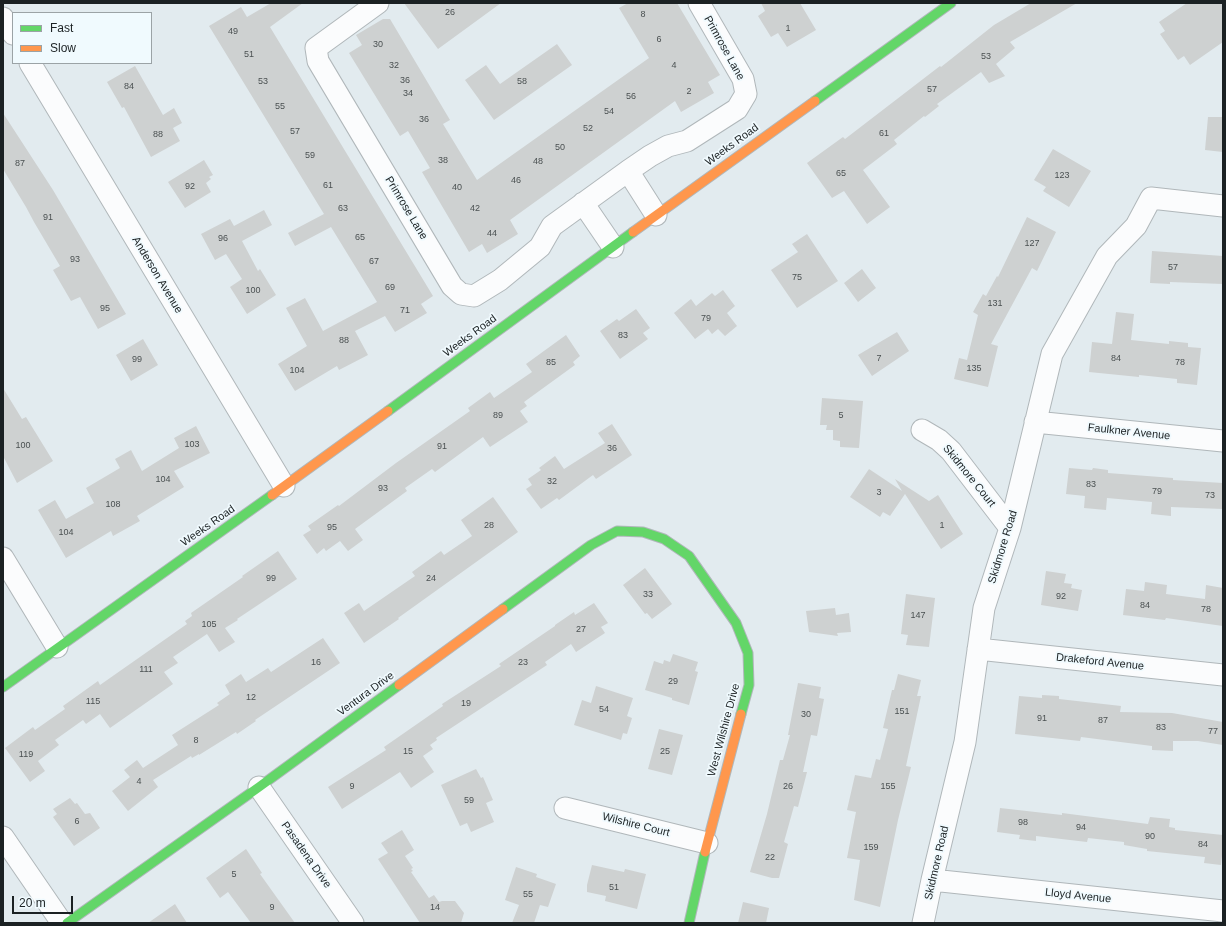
<!DOCTYPE html>
<html>
<head>
<meta charset="utf-8">
<style>
	body { margin:0 }
	#map { position:relative; width:1226px; height:926px; overflow:hidden; background:#e2ebef; font-family:Helvetica,sans-serif }
	canvas { display:block }
	.frame { position:absolute; inset:0; border:4px solid #1b2123; pointer-events:none }
	.legend { position:absolute; left:12px; top:12px; width:140px; height:52px; box-sizing:border-box; background:#f0fafe; border:1px solid #9ba3a6; margin:0; padding:5px 7px; list-style:none; font-size:12px; color:#1b2123 }
	.legend li { display:flex; align-items:center; gap:8px; height:20px }
	.legend b { width:20px; border:1px solid #9ba3a6 }
	.scale { position:absolute; left:12px; top:896px; width:61px; height:18px; box-sizing:border-box; border:2px solid #1b2123; border-top:0; padding-left:5px; font-size:12px; line-height:14px; white-space:nowrap; color:#1b2123; -webkit-text-stroke:3px #f0fafe; paint-order:stroke }
</style>
</head>
<body>
<div id="map">
<canvas width="1226" height="926"></canvas>
<div class="frame"></div>
<ul class="legend">
<li><b style="height:5px;background:#63d668"></b>Fast</li>
<li><b style="height:5px;background:#ff974d"></b>Slow</li>
</ul>
<div class="scale">20 m</div>
</div>
<script>
const g = document.querySelector('canvas').getContext('2d');
g.lineJoin = 'round';
function paint(path, color) { g.fillStyle = color; g.fill(path, 'evenodd'); }
const toPath = rows => new Path2D(rows.map(r => 'M' + r).join(''));
function stroke(path, color, width, dash) { g.strokeStyle = color; g.lineWidth = width; g.lineCap = dash ? 'butt' : 'round'; g.setLineDash(dash || []); g.stroke(path); }
function label(font, color, halo, rows, align = 'center') {
  g.font = font + ' Helvetica,sans-serif'; g.lineWidth = 3.5; g.setLineDash([]); g.textBaseline = 'middle'; g.strokeStyle = halo; g.fillStyle = color; for (const [text, x, y, turn = 0] of rows) {
    g.save(); g.translate(x, y); g.rotate((+turn || 0) * Math.PI / 180); g.textAlign = isNaN(turn) ? turn : align; if (halo) g.strokeText(text, 0, 0); g.fillText(text, 0, 0); g.restore();
  }
}
paint(toPath([
	[271,3,303,3,270,27,433,296,421,304,427,313,395,332,385,316,355,331,368,355,339,370,337,366,295,391,278,364,307,346,286,308,305,298,323,331,377,302,331,227,295,246,288,233,324,214,209,26,241,7,247,17],
	[404,3,501,3,438,49],
	[628,3,677,3,720,75,708,82,714,93,681,112,675,101,510,220,518,234,487,253,482,244,469,252,422,172,430,168,408,131,400,136,349,53,362,45,356,35,383,19,390,19,450,120,443,124,477,180,649,58,619,8],
	[761,3,800,3,816,30,787,47,778,33,771,37,758,16,765,11],
	[1031,3,1077,3,1010,42,1015,48,996,64,1005,76,989,83,981,72,937,104,939,106,925,117,924,116,894,140,897,144,863,170,890,207,867,224,844,191,832,198,807,163,843,137,845,139,940,66,941,67,994,25],
	[1187,3,1223,3,1223,42,1190,65,1184,56,1178,60,1160,34,1165,31,1159,22],
	[557,44,572,65,494,120,465,80,486,65,500,84],
	[135,66,163,115,174,108,182,123,173,128,180,141,151,157,124,107,122,108,107,82],
	[3,113,53,190,126,314,98,329,80,297,71,301,53,270,60,266,34,222,26,207,3,169],
	[1208,117,1223,117,1223,152,1205,150],
	[1053,149,1091,171,1069,207,1043,191,1046,187,1034,180],
	[204,160,213,175,209,177,211,179,206,183,211,192,185,208,168,182],
	[264,210,272,225,242,241,258,271,260,269,276,295,247,314,230,287,242,279,226,254,215,260,201,234,230,219,234,226],
	[1027,217,1056,232,1037,271,1032,268,991,344,998,346,988,387,954,379,959,358,967,360,978,315,973,312,983,294,986,296,997,276,998,277],
	[807,234,838,281,797,308,771,270,798,252,792,244],
	[1152,251,1223,256,1223,284,1170,282,1170,284,1150,283],
	[862,269,876,288,858,302,844,283],
	[723,290,735,306,727,313,737,326,725,336,718,329,712,334,708,329,695,339,674,313,691,299,696,306,712,293,715,296],
	[636,309,650,328,643,333,648,339,620,359,600,331,617,319,619,321],
	[1116,312,1134,314,1131,340,1169,344,1169,341,1188,343,1188,347,1201,348,1197,385,1177,383,1177,379,1139,375,1139,377,1089,372,1092,342,1112,344],
	[897,332,909,351,872,376,858,355],
	[566,335,580,356,573,362,575,365,524,402,527,406,520,411,528,422,490,447,483,437,435,472,432,469,405,488,407,491,355,529,363,540,348,551,340,541,326,551,324,548,317,554,303,535,311,530,308,526,338,505,339,506,396,463,470,411,468,408,490,392,494,398,532,372,526,364],
	[143,339,158,365,131,381,116,355],
	[3,388,22,419,26,417,53,461,17,483,3,456],
	[822,398,863,401,859,448,840,447,840,441,833,440,833,430,826,430,827,425,820,425],
	[612,424,632,455,596,479,593,475,559,500,557,498,541,509,526,489,532,485,528,479,541,470,539,468,555,456,564,469,605,443,598,433],
	[196,426,210,453,174,471,184,487,137,516,140,521,113,536,111,531,66,558,38,510,55,500,66,519,94,503,86,488,120,468,115,459,131,450,142,471,179,448,174,438],
	[1069,468,1092,470,1093,468,1108,470,1108,473,1173,478,1173,480,1223,483,1223,509,1171,507,1171,516,1151,514,1152,502,1107,498,1106,510,1084,508,1085,496,1066,494],
	[869,469,902,491,895,479,929,501,938,495,963,534,941,549,905,494,890,516,883,512,880,517,850,497],
	[493,497,518,532,398,618,399,619,364,643,344,613,359,603,364,611,415,576,412,572,441,551,444,555,472,536,461,520],
	[278,551,297,579,237,619,238,620,225,628,235,642,219,652,207,634,173,657,178,663,164,672,173,684,110,728,100,714,86,724,83,720,55,740,59,745,38,761,45,771,30,782,5,748,33,727,35,730,65,709,63,706,98,681,100,685,187,624,185,621,192,616,191,613,243,577,242,576],
	[645,568,672,604,652,619,647,613,645,614,623,585],
	[1046,571,1066,574,1064,583,1072,584,1071,588,1082,590,1078,611,1041,605],
	[1145,582,1167,585,1166,594,1205,599,1206,585,1223,588,1223,626,1166,618,1165,620,1123,615,1126,589,1144,591],
	[906,594,935,598,929,647,906,645,908,635,901,634],
	[594,603,608,623,601,627,605,633,576,652,571,644,545,662,547,665,436,738,437,740,430,745,433,749,423,756,434,772,411,788,400,772,342,809,328,787,386,750,384,747,443,706,442,704,501,666,499,664,555,626,555,625,574,612,575,615],
	[835,608,836,615,849,613,851,632,837,633,838,636,809,632,806,611],
	[323,638,340,663,255,720,256,721,237,734,236,732,199,755,199,754,192,758,191,756,153,780,158,787,128,811,112,791,130,777,124,770,137,760,143,768,178,745,172,735,219,705,217,703,230,694,225,685,241,674,246,682,268,668,271,672],
	[673,654,698,662,695,671,698,672,689,705,672,700,672,698,645,690,654,661,663,664,664,660,670,662],
	[898,674,921,680,917,696,921,696,906,766,911,767,898,820,880,907,854,900,860,860,847,858,856,812,847,810,855,775,871,778,876,759,880,760,888,729,883,728,892,690,894,690],
	[798,683,821,687,819,698,824,699,817,736,811,735,803,772,807,772,798,807,794,806,784,842,788,844,779,878,772,878,750,872,767,814,780,760,783,760,790,735,788,735],
	[596,686,633,698,627,716,632,718,627,734,623,733,621,740,574,725,582,700,591,703],
	[1042,695,1059,696,1059,699,1121,706,1120,712,1172,713,1223,722,1223,745,1198,741,1173,741,1173,751,1152,750,1152,746,1081,737,1080,741,1015,734,1019,696,1042,698],
	[659,729,683,735,672,775,648,769],
	[476,769,481,778,483,777,493,800,486,803,494,822,471,832,467,823,460,826,441,785],
	[70,798,75,804,77,803,85,814,90,813,100,828,74,846,53,817,57,814,53,809],
	[1000,808,1062,815,1062,813,1148,824,1150,817,1170,819,1169,827,1175,828,1175,830,1223,835,1223,856,1222,856,1221,865,1204,863,1205,857,1147,851,1147,849,1124,845,1124,842,1088,838,1087,842,1036,836,1036,841,1019,839,1020,835,997,832],
	[402,830,414,850,405,856,413,868,411,869,413,871,411,872,429,898,434,895,439,902,442,901,455,901,464,913,461,923,420,923,378,859,388,853,381,843],
	[246,849,262,873,260,874,295,923,251,923,228,892,220,898,206,878],
	[592,865,624,872,625,869,646,874,637,909,605,901,606,896,587,892,587,885],
	[516,867,537,874,536,877,556,884,548,907,540,905,534,923,512,923,519,905,505,900],
	[743,902,769,908,766,923,738,923],
	[175,904,187,923,148,923]
]), '#ced1d1');
const street = toPath([
	[378,3,316,48,318,61,452,286,461,294,474,296,500,280,540,247,552,226,628,171,650,156,668,146,687,141,737,109,746,94,743,79,699,3],
	[3,18,13,34],
	[30,63,284,486],
	[628,171,656,215],
	[583,203,613,247],
	[1035,422,1223,441],
	[922,430,939,440,951,451,1010,528],
	[3,558,57,647],
	[978,649,1223,675],
	[259,787,353,923],
	[565,808,707,843],
	[3,837,62,923],
	[932,880,1223,911],
	[923,923,932,880,965,742,984,608,1010,528,1052,354,1107,256,1136,226,1151,198,1223,206]
]);
const fast = toPath([
	[815,101,951,3],
	[388,411,633,232],
	[503,609,591,545,617,531,643,532,664,539,689,556,736,623,748,653,749,685,741,714],
	[3,687,272,495],
	[67,923,259,787,399,685],
	[689,923,705,852]
]);
const slow = toPath([
	[633,232,815,101],
	[272,495,388,411],
	[399,685,503,609],
	[705,852,741,714]
]);
stroke(street, '#b0b7ba', 23);
stroke(fast, '#b0b7ba', 11);
stroke(slow, '#b0b7ba', 11);
stroke(street, '#fbfcfd', 21);
stroke(fast, '#63d668', 9);
stroke(slow, '#ff974d', 9);
label('9px', '#4a5051', null, [
	["26",450,13],
	["8",643,15],
	["1",788,29],
	["49",233,32],
	["6",659,40],
	["30",378,45],
	["51",249,55],
	["53",986,57],
	["32",394,66],
	["4",674,66],
	["36",405,81],
	["53",263,82],
	["58",522,82],
	["84",129,87],
	["57",932,90],
	["2",689,92],
	["34",408,94],
	["56",631,97],
	["55",280,107],
	["54",609,112],
	["36",424,120],
	["52",588,129],
	["57",295,132],
	["61",884,134],
	["88",158,135],
	["50",560,148],
	["59",310,156],
	["38",443,161],
	["48",538,162],
	["87",20,164],
	["65",841,174],
	["123",1062,176],
	["46",516,181],
	["61",328,186],
	["92",190,187],
	["40",457,188],
	["63",343,209],
	["42",475,209],
	["91",48,218],
	["44",492,234],
	["65",360,238],
	["96",223,239],
	["127",1032,244],
	["93",75,260],
	["67",374,262],
	["57",1173,268],
	["75",797,278],
	["69",390,288],
	["100",253,291],
	["131",995,304],
	["95",105,309],
	["71",405,311],
	["79",706,319],
	["83",623,336],
	["88",344,341],
	["7",879,359],
	["84",1116,359],
	["99",137,360],
	["85",551,363],
	["78",1180,363],
	["135",974,369],
	["104",297,371],
	["89",498,416],
	["5",841,416],
	["103",192,445],
	["100",23,446],
	["91",442,447],
	["36",612,449],
	["104",163,480],
	["32",552,482],
	["83",1091,485],
	["93",383,489],
	["79",1157,492],
	["3",879,493],
	["73",1210,496],
	["108",113,505],
	["28",489,526],
	["1",942,526],
	["95",332,528],
	["104",66,533],
	["99",271,579],
	["24",431,579],
	["33",648,595],
	["92",1061,597],
	["84",1145,606],
	["78",1206,610],
	["147",918,616],
	["105",209,625],
	["27",581,630],
	["16",316,663],
	["23",523,663],
	["111",146,670],
	["29",673,682],
	["12",251,698],
	["115",93,702],
	["19",466,704],
	["54",604,710],
	["151",902,712],
	["30",806,715],
	["91",1042,719],
	["87",1103,721],
	["83",1161,728],
	["77",1213,732],
	["8",196,741],
	["15",408,752],
	["25",665,752],
	["119",26,755],
	["4",139,782],
	["9",352,787],
	["26",788,787],
	["155",888,787],
	["59",469,801],
	["6",77,822],
	["98",1023,823],
	["94",1081,828],
	["90",1150,837],
	["84",1203,845],
	["159",871,848],
	["22",770,858],
	["5",234,875],
	["51",614,888],
	["55",528,895],
	["9",272,908],
	["14",435,908]
]);
label('11px', '#1b2123', '#f0fafe', [
	["Primrose Lane",724,48,61],
	["Weeks Road",732,145,-36],
	["Primrose Lane",406,208,59],
	["Anderson Avenue",157,275,59],
	["Weeks Road",470,336,-36],
	["Faulkner Avenue",1129,432,6],
	["Skidmore Court",969,476,51],
	["Weeks Road",208,526,-35],
	["Skidmore Road",1003,547,-73],
	["Drakeford Avenue",1100,662,6],
	["Ventura Drive",366,694,-36],
	["West Wilshire Drive",724,730,-75],
	["Wilshire Court",636,825,14],
	["Pasadena Drive",306,855,55],
	["Skidmore Road",937,863,-77],
	["Lloyd Avenue",1078,896,6]
]);
</script>
</body>
</html>
